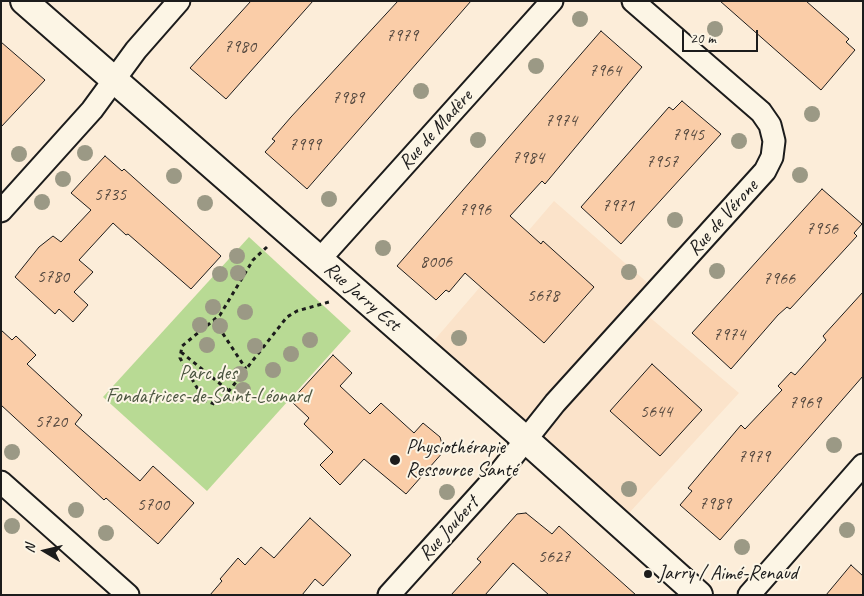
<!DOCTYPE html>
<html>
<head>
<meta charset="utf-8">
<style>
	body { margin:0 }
	#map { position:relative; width:864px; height:596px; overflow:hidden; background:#fcedd9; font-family:Caveat,sans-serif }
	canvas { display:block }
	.frame { position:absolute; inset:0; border:2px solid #1c1c1c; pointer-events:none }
	.north { position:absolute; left:20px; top:526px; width:50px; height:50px; -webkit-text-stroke:4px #fcf5e5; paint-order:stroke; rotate:279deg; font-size:14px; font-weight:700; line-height:20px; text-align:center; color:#1c1c1c }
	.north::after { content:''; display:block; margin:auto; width:18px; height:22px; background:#1c1c1c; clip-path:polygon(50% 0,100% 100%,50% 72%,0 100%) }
	.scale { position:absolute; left:682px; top:30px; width:76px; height:22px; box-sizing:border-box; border:2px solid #1c1c1c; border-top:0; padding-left:6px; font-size:15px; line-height:18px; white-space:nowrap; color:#1c1c1c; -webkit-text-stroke:4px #fcf5e5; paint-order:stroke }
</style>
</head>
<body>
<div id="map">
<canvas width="864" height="596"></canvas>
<div class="frame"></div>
<div class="north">N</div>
<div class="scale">20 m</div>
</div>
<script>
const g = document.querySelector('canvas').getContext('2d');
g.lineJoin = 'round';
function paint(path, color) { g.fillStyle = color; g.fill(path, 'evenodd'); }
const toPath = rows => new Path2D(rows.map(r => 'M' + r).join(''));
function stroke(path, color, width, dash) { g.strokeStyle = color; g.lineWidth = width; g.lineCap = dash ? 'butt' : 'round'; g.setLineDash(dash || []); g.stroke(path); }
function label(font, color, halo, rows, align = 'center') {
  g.font = font + ' Caveat,sans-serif'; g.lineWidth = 4; g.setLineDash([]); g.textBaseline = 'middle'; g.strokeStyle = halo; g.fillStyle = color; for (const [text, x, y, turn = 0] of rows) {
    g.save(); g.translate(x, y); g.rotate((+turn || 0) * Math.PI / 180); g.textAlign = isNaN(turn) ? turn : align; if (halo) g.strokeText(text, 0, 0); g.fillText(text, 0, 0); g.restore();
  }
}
paint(toPath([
	[554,201,657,291,640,309,739,393,619,524,425,351]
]), '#fbe3ca');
paint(toPath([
	[249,237,351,331,207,491,103,397]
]), '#b8da94');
const building = toPath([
	[251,1,313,1,226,99,190,68,251,1],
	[398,1,471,1,307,189,265,152,275,141,272,139,291,117,398,1],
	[720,1,806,1,849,39,846,42,855,50,821,90,720,1],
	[601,31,642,67,545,184,542,181,510,216,541,244,543,241,594,287,544,343,465,273,449,292,446,290,436,300,397,266,601,31],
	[1,42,45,80,1,127,1,42],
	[682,101,721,134,621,244,581,207,669,107,673,110,682,101],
	[105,156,122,171,124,169,221,256,191,289,128,234,126,235,113,223,79,260,93,272,74,292,88,305,73,322,59,309,55,314,15,277,39,247,53,236,61,242,91,210,71,193,105,156],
	[822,189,862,224,854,233,857,236,790,309,787,307,778,315,731,369,692,333,822,189],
	[863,292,863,376,720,540,680,505,692,491,688,488,741,425,745,429,782,390,778,386,791,372,795,375,826,340,823,336,863,292],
	[1,330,12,340,16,336,36,355,27,364,82,415,75,424,140,481,153,466,194,503,158,544,106,498,104,500,1,405,1,330],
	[333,355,352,373,340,386,370,414,381,403,414,433,423,423,440,437,444,451,406,494,364,459,340,485,320,465,333,452,304,424,309,418,291,401,333,355],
	[652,364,702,410,660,456,610,411,652,364],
	[526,513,552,534,559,526,636,595,549,595,513,563,485,595,451,595,481,562,477,559,517,514,526,513],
	[310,518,351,555,323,586,315,579,302,595,210,595,222,581,220,579,238,558,245,565,261,547,274,558,310,518],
	[851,565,863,576,863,595,826,595,851,565]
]);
paint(building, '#facda8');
stroke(building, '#1c1c1c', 1);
const minor = toPath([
	[1,211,92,110,136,50,179,1],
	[320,259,552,1],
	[1,482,128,595],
	[389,595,501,471,555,403,765,171,772,157,774,141,770,125,761,112,633,1],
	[749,595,863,465]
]);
const tertiary = toPath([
	[24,1,525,439,699,595]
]);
stroke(minor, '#1c1c1c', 25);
stroke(tertiary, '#1c1c1c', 30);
stroke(toPath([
	[267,247,253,260,220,315,182,346,180,358,204,400,217,405,221,401,287,317,297,311,329,302],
	[214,320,246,369],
	[181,352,229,391],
	[191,378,204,371]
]), '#1c1c1c', 3, [4, 4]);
stroke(minor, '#fcf5e5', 21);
stroke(tertiary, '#fcf5e5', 26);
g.fillStyle = '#9b9985';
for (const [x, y] of [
	[580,19],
	[715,29],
	[536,66],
	[421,91],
	[812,114],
	[478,140],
	[739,141],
	[85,153],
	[19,154],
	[800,175],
	[174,176],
	[63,179],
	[329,199],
	[42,202],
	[205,203],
	[675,220],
	[383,248],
	[237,256],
	[717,271],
	[629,272],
	[238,273],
	[220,274],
	[213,307],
	[245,312],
	[200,325],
	[220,326],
	[459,338],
	[310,340],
	[207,345],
	[255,346],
	[291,354],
	[273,370],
	[240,374],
	[243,390],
	[834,445],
	[12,452],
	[629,489],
	[447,492],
	[76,510],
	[12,526],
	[847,530],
	[106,533],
	[742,547]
]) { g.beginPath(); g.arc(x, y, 8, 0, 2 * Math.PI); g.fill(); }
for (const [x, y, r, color] of [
	[395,460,6,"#1c1c1c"],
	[648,574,5,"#1c1c1c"]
]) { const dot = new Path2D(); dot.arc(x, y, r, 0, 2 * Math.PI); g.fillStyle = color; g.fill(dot); stroke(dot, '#fcf5e5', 2); }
label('18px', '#54483f', null, [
	["7979",402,36],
	["7980",240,47],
	["7964",605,71],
	["7989",348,98],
	["7974",561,121],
	["7945",688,135],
	["7999",305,145],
	["7984",528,158],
	["7957",662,162],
	["5735",110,195],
	["7971",618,206],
	["7996",475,210],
	["7956",822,229],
	["8006",436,262],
	["5780",53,277],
	["7966",779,279],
	["5678",543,296],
	["7974",729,335],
	["7969",805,403],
	["5644",656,412],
	["5720",51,422],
	["7979",754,457],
	["7989",715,504],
	["5700",153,505],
	["5627",554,557]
]);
label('20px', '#1c1c1c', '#fcf5e5', [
	["Rue de Madère",436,130,-48],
	["Rue de Vérone",723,218,-48],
	["Rue Jarry Est",362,297,41],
	["Rue Joubert",449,529,-48]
]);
label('20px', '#4b5540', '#fcf5e5', [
	["Parc des",208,374],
	["Fondatrices-de-Saint-Léonard",208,397]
]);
label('20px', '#1c1c1c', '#fcf5e5', [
	["Physiothérapie",406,448],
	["Ressource Santé",406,471],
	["Jarry / Aimé-Renaud",658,574]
], 'left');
</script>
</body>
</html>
